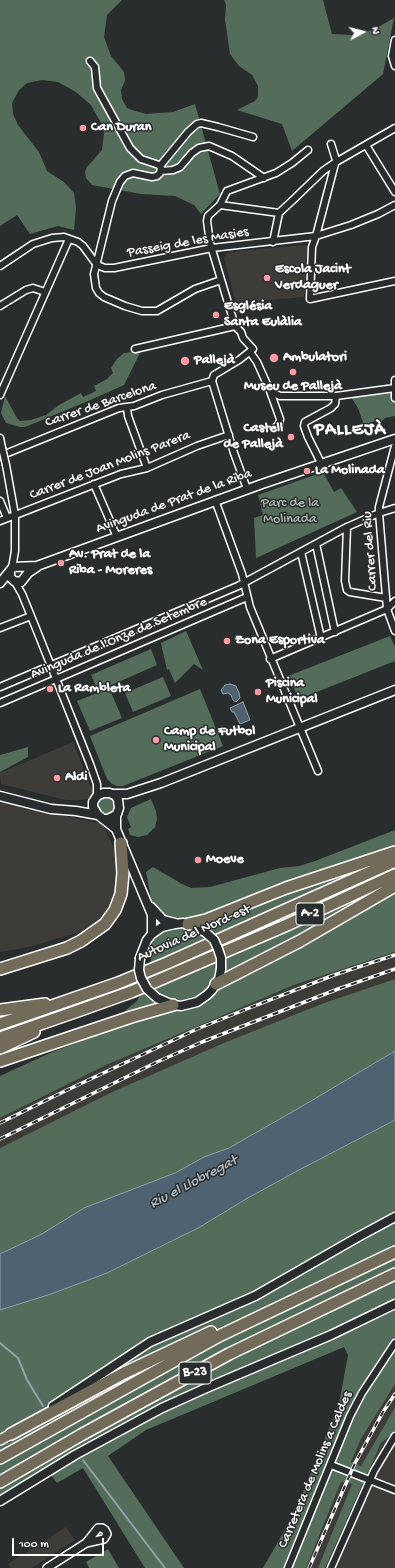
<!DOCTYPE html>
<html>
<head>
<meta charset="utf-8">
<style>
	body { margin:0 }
	#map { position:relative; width:395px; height:1568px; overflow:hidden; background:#2a2d2e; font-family:"Gochi Hand",sans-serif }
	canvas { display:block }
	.north { position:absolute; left:343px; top:12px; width:40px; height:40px; -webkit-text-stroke:3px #2a2d2e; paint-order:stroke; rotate:83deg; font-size:11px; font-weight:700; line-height:16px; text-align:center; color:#fff }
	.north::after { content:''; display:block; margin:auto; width:14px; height:18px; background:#fff; clip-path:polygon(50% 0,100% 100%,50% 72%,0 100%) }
	.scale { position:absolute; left:12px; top:1538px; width:92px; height:18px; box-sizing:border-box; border:2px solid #fff; border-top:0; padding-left:5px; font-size:12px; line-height:14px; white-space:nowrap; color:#fff; -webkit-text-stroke:3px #2a2d2e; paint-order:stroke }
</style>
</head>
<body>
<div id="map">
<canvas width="395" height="1568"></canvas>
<div class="north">N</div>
<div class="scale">100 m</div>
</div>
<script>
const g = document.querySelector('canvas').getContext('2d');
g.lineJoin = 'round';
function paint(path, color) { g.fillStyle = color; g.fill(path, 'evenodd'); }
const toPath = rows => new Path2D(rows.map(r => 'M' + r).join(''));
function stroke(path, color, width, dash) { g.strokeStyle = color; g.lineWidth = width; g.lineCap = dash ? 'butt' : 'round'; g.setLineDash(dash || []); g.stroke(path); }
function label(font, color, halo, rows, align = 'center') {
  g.font = font + ' "Gochi Hand",sans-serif'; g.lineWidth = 3; g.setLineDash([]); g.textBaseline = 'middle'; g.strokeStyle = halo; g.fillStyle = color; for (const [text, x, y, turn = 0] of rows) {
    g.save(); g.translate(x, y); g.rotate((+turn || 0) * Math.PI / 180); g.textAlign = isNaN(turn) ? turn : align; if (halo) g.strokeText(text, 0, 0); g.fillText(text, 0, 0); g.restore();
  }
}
paint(toPath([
	[304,245,307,246,307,249,304,297,236,303,224,258,226,254,229,252],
	[73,742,95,797,82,800,66,800,1,784,0,773],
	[0,802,103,824,116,853,118,873,117,893,102,918,80,932,29,947,0,952],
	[395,952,395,979,324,1003,226,1042,110,1093,0,1148,0,1118,104,1066,294,985],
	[395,1384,395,1407,361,1466,351,1462,361,1439],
	[395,1432,395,1568,325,1568,381,1443],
	[341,1482,352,1484,327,1548,318,1568,306,1568],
	[66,1527,75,1540,32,1568,11,1568,8,1564]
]), '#3e3c39');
paint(toPath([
	[0,0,122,0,107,15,104,37,111,56,124,72,125,81,121,90,122,99,127,108,132,110,146,114,173,112,195,104,220,194,201,214,194,205,175,196,141,194,92,185,86,178,85,172,87,167,102,150,104,133,101,123,91,105,76,92,58,82,42,80,27,83,19,90,12,103,13,114,18,125,39,152,47,171,64,182,74,193,76,208,74,230,58,226,30,234,17,215,0,226],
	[224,0,323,0,332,34,352,35,373,30,394,18,383,74,292,151,282,124,237,110,255,101,258,97,258,86,252,75,239,66,230,54,225,20,226,4],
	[141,351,124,385,86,402,25,427,20,427,6,423,1,413,5,396,17,418,20,421,31,420,46,415,59,405,81,393,83,397,96,391,94,386,107,379,113,373,111,368,117,359,124,353],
	[395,389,395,416,385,418,381,422,376,423,374,421,370,423,370,426,365,428,358,408,349,394],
	[323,472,334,492,341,488,357,512,256,558,254,518,263,515,258,495],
	[186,631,203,670,194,664,175,683,169,669,167,670,161,643],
	[390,636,395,647,395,661,299,699,288,676],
	[151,649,157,665,98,691,91,675],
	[163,677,171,696,133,712,125,693],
	[109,688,122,718,90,731,77,701],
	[200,689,223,746,123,786,117,786,112,784,107,779,90,736],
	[28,747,28,757,0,772,0,755],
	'97 805a9 9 0 1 1 18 0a9 9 0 1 1-18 0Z',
	[151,799,156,811,157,819,155,827,147,835,138,837,130,835,128,829,131,827,127,817,131,808],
	[395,830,395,952,294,985,104,1066,0,1118,0,1076,50,1053,116,1028,126,1010,137,1001,150,976,151,953,155,919,146,872,153,867,182,884,191,888,210,887,280,868,299,866,315,861],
	[395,979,395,1051,306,1104,229,1148,204,1157,175,1173,139,1188,0,1254,0,1148,110,1093,226,1042,324,1003],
	[395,1120,395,1384,361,1439,351,1462,361,1466,395,1407,395,1432,381,1443,325,1568,318,1568,352,1484,341,1482,306,1568,263,1568,294,1514,339,1404,348,1355,344,1347,146,1430,108,1456,184,1568,145,1568,83,1468,57,1483,51,1475,25,1492,0,1501,0,1310,51,1294,107,1273,200,1227,246,1199,297,1171],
	[108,1549,119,1568,89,1568,86,1562]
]), '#546d5a');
const water = toPath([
	[230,684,236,686,239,693,240,698,236,702,233,700,231,695,228,693,223,694,221,690,225,685,230,684],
	[243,702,250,720,240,724,234,712,232,712,230,708,243,702],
	[395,1051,395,1120,297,1171,246,1199,200,1227,107,1273,51,1294,0,1310,0,1254,42,1234,84,1208,175,1173,204,1157,229,1148,306,1104,395,1051]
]);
paint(water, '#4e6271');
stroke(water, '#95a1aa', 1);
stroke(toPath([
	[0,1343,18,1358,27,1380,43,1406],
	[83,1460,165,1568]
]), '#95a1aa', 2);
const minor = toPath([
	[395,40,392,56,395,66],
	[90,61,95,67,97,88,130,148,141,159,159,165,161,168,160,173,157,176,152,177,133,173,125,176,120,182,112,201,94,274,96,288,99,293,104,297,125,306,142,311,157,311,195,289,221,280],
	[331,144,336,160,316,236,312,247,310,299,395,281],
	[366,145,395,192],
	[160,166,188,132,197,124,201,123,218,127,253,137],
	[161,171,173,170,180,167,192,153,199,148,209,146,232,156,264,178],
	[279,213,220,205,227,191,276,173,292,163,308,150],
	[273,242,279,213,294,199,323,171,336,162,395,128],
	[0,266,33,244,52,238,64,237,78,242,83,246,97,265,105,268,114,268,212,248,316,236,351,225,378,214,395,205],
	[0,306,26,290,33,288,45,292],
	[135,349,235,326],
	[250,352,257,362,270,391,280,396,336,396,395,388],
	[395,380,395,398],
	[212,381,234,453,247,489],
	[270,391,280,419,279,424,276,427],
	[0,395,69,239],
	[127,407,128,416,147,468],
	[0,438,2,448],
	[395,446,379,507,379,513,387,609,395,631],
	[0,456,119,408,134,406,162,395,212,381,214,375,239,360,253,349,243,338,241,332,235,326,210,243,207,221,208,216,220,205],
	[321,463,308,437,304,426,305,422,331,408,335,404,336,396],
	[6,465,15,515,15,551,12,568],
	[94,484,117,537],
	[215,500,242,574,250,607,318,771],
	[0,501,7,518],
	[0,521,121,474,147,468,197,446,229,435],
	[347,527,345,581,347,590,350,592,386,598],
	[316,544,335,632],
	[301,552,321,638],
	[15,582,22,594,35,626,90,764,97,784,97,796],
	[0,628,31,616],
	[270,659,387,609,395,601],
	[0,687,238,586,347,527,379,513,395,508],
	[0,703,247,597],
	[331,1465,395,1490],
	[288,1568,350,1416,362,1393,395,1343],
	[331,1568,374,1471,395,1436]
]);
const tertiary = toPath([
	[47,1568,86,1543,104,1539,107,1534,105,1530,102,1528,98,1528,86,1543]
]);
const secondary = toPath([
	[10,573,10,577,14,581,21,582,28,573,37,567],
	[0,583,13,567,37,566,262,484,395,439],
	[113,794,127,794,161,783,395,690],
	[0,796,51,809,76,811,98,815],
	[116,815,116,829,152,915,152,934],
	[103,819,108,819,114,816,117,814,119,808,118,800,116,796,110,793,103,793,97,796,93,802,93,807,98,815,116,829],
	[151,907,163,920,175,923],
	[140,958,147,940,152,934,162,927,175,924,183,923,194,926,205,932],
	[157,998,173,1005,181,1006,197,1002,207,995,212,990,219,979,221,969],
	[53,1406,150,1342,255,1296,358,1237,395,1217],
	[0,1501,75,1455,162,1408,204,1389,331,1335,395,1304]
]);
const primary = toPath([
	[0,1440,11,1434]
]);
const motorway = toPath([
	[188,924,206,920,286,888,395,852],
	[0,969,67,948,81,941,105,924,115,910,121,894,123,873,121,843],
	[216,984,300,941,395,886],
	[0,1010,45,1004],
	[0,1024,118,983,167,963,395,861],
	[0,1038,75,1012,131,992,287,925,395,875],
	[0,1048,34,1032],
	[0,1061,131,1017,173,1005],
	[11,1434,124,1373,211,1332],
	[0,1458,219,1336,395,1252],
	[0,1482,81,1435,229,1354,395,1274]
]);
stroke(minor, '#fff', 9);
stroke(tertiary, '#fff', 10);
stroke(secondary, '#fff', 11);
stroke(primary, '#fff', 12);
stroke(motorway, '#fff', 14);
stroke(minor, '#2a2d2e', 6);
stroke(tertiary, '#2a2d2e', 7);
stroke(secondary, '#2a2d2e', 8);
stroke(primary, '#736b5a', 9);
stroke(motorway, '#736b5a', 11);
const rail = toPath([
	[0,1123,65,1091,197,1029,244,1010,334,975,395,955],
	[0,1139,157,1062,202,1042,338,989,395,969],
	[309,1568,355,1463,383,1412,395,1394]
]);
stroke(rail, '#fff', 3.5);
stroke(rail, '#2a2d2e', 2, [6]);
const minorBridge = toPath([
	[2,448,6,465]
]);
const secondaryBridge = toPath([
	[205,932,214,940,218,949,221,958,221,969],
	[140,958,139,970,141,978,147,989,157,998]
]);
stroke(minorBridge, '#fff', 9, []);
stroke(secondaryBridge, '#fff', 11, []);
stroke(minorBridge, '#2a2d2e', 6);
stroke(secondaryBridge, '#2a2d2e', 8);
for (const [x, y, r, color] of [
	[83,128,4,"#ff9aa2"],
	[267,278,4,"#ff9aa2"],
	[216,315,4,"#ff9aa2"],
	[274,358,5,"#ff9aa2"],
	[185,361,5,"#ff9aa2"],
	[293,372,4,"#ff9aa2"],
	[291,437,4,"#ff9aa2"],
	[307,471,4,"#ff9aa2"],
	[61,563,4,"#ff9aa2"],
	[227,641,4,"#ff9aa2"],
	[50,689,4,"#ff9aa2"],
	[258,692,4,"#ff9aa2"],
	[156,740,4,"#ff9aa2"],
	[57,778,4,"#ff9aa2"],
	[198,860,4,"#ff9aa2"]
]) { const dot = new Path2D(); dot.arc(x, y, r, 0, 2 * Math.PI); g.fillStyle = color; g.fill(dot); stroke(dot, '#2a2d2e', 1.5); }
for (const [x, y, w] of [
	[310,914,28],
	[195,1373,32]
]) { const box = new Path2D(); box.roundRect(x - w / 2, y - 11, w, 22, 3); g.fillStyle = '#2a2d2e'; g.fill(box); stroke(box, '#fff', 1); }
label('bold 13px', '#fff', null, [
	["A-2",310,914],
	["B-23",195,1373]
]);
label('bold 14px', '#fff', '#2a2d2e', [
	["Can Duran",91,128],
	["Escola Jacint",275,270],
	["Verdaguer",275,286],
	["Església",224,307],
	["Santa Eulàlia",224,323],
	["Ambulatori",283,358],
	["Pallejà",194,361],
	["Museu de Pallejà",293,387,"center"],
	["Castell",283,429,"right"],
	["de Pallejà",283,445,"right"],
	["La Molinada",315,471],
	["Av. Prat de la",69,555],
	["Riba - Moreres",69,571],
	["Zona Esportiva",235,641],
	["Piscina",266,684],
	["Municipal",266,700],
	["La Rambleta",58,689],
	["Camp de Futbol",164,732],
	["Municipal",164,748],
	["Aldi",65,778],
	["Moeve",206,860]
], 'left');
label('14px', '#fff', '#2a2d2e', [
	["Passeig de les Masies",188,243,-10],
	["Carrer de Barcelona",101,405,-19],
	["Carrer de Joan Molins Parera",110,466,-21],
	["Avinguda de Prat de la Riba",174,502,-20],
	["Carrer del Riu",371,551,-94],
	["Avinguda de l'Onze de Setembre",119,639,-23],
	["Autovia del Nord-est",194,934,-24],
	["Carretera de Molins a Caldes",316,1470,-67]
]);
label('14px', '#aab6ac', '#2a2d2e', [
	["Parc de la",290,504],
	["Molinada",290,520]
]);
label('italic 15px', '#afb8bf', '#2a2d2e', [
	["Riu el Llobregat",194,1183,-28]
]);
g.letterSpacing = '1px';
label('bold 18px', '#fff', '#2a2d2e', [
	["PALLEJÀ",350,431]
]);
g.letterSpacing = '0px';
</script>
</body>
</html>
